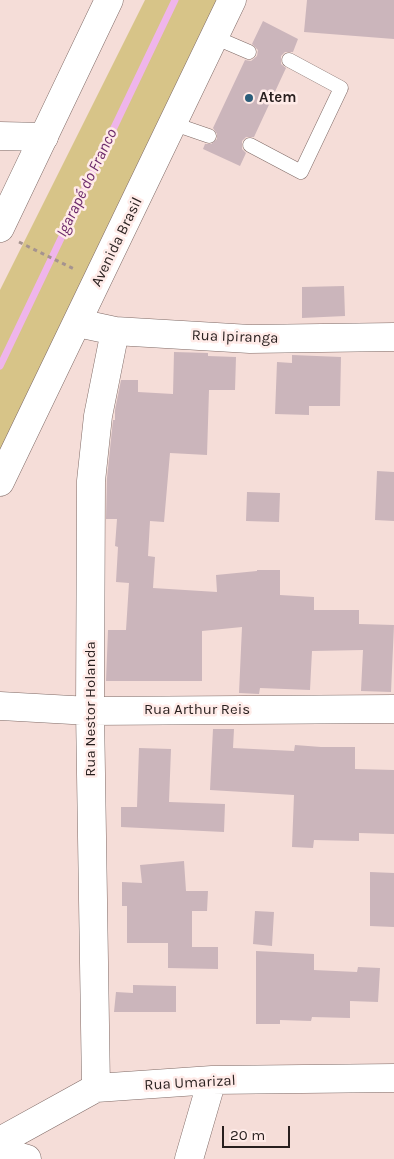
<!DOCTYPE html>
<html>
<head>
<meta charset="utf-8">
<style>
	body { margin:0 }
	#map { position:relative; width:394px; height:1159px; overflow:hidden; background:#f5ddd8; font-family:Karla,sans-serif }
	canvas { display:block }
	.scale { position:absolute; left:222px; top:1126px; width:68px; height:22px; box-sizing:border-box; border:2px solid #281f1e; border-top:0; padding-left:6px; font-size:15px; line-height:18px; white-space:nowrap; color:#281f1e; -webkit-text-stroke:4px #ffebe8; paint-order:stroke }
</style>
</head>
<body>
<div id="map">
<canvas width="394" height="1159"></canvas>
<div class="scale">20 m</div>
</div>
<script>
const g = document.querySelector('canvas').getContext('2d');
g.lineJoin = 'round';
function paint(path, color) { g.fillStyle = color; g.fill(path, 'evenodd'); }
const toPath = rows => new Path2D(rows.map(r => 'M' + r).join(''));
function stroke(path, color, width, dash) { g.strokeStyle = color; g.lineWidth = width; g.lineCap = dash ? 'butt' : 'round'; g.setLineDash(dash || []); g.stroke(path); }
function label(font, color, halo, rows, align = 'center') {
  g.font = font + ' Karla,sans-serif'; g.lineWidth = 5; g.setLineDash([]); g.textBaseline = 'middle'; g.strokeStyle = halo; g.fillStyle = color; for (const [text, x, y, turn = 0] of rows) {
    g.save(); g.translate(x, y); g.rotate((+turn || 0) * Math.PI / 180); g.textAlign = isNaN(turn) ? turn : align; if (halo) g.strokeText(text, 0, 0); g.fillText(text, 0, 0); g.restore();
  }
}
paint(toPath([
	[145,0,227,0,0,454,0,290]
]), '#d7c488');
stroke(toPath([
	[0,366,175,0]
]), '#efb5eb', 7);
paint(toPath([
	[307,0,394,0,394,39,304,32],
	[263,21,298,39,293,52,285,52,281,56,281,64,286,68,254,137,246,137,242,141,242,149,246,153,240,166,203,149,205,144,211,144,217,139,217,134,213,128,245,60,251,61,257,56,258,50,252,44],
	[344,286,345,316,302,318,302,287],
	[174,352,208,353,208,356,236,357,235,390,209,390,207,455,170,453,164,522,150,521,148,556,155,557,153,588,217,592,216,575,257,571,257,570,280,570,280,595,314,597,314,610,359,610,359,624,394,625,391,692,361,691,363,650,312,651,310,690,260,688,259,694,239,693,242,627,202,631,202,681,106,681,108,630,126,630,129,583,116,582,118,547,115,546,117,519,106,519,107,478,113,420,115,420,115,410,121,380,138,380,138,392,173,394],
	[292,355,341,357,340,406,309,406,309,415,275,414,277,362,292,363],
	[377,471,394,472,394,521,375,520],
	[247,492,280,493,279,522,246,521],
	[213,729,234,729,233,748,294,751,295,745,321,747,355,747,355,769,394,770,394,834,359,833,359,841,314,840,313,848,292,847,294,795,210,790],
	[139,748,171,749,169,802,225,804,224,832,121,827,121,807,137,807],
	[184,861,186,891,208,891,207,911,192,911,192,947,218,947,218,969,168,968,168,943,127,943,127,906,122,906,122,882,142,883,140,865],
	[370,872,394,873,394,927,370,926],
	[255,911,274,912,272,946,253,944],
	[256,951,314,954,314,970,357,972,358,967,380,968,378,1002,350,1001,350,1018,312,1017,311,1021,280,1020,280,1024,256,1024],
	[133,985,176,986,176,1012,114,1012,116,992,133,993]
]), '#cbb5bb');
const lane = toPath([
	[214,37,249,52],
	[174,124,209,136],
	[250,145,301,172,341,88,289,60]
]);
const street = toPath([
	[0,136,44,137],
	[78,323,115,331,250,339,394,337],
	[0,706,90,711,394,709],
	[96,1088,90,711,91,481,98,416,115,331],
	[0,1141,96,1088,212,1080,394,1078],
	[0,1151,27,1159],
	[189,1159,212,1080]
]);
const highway = toPath([
	[0,228,109,0],
	[0,482,232,0]
]);
stroke(lane, '#7f6a66', 15);
stroke(street, '#7f6a66', 29);
stroke(highway, '#7f6a66', 29);
stroke(toPath([
	[19,242,76,270]
]), '#a5938f', 3, [4, 4]);
stroke(lane, '#fff', 14);
stroke(street, '#fff', 28);
stroke(highway, '#fff', 28);
for (const [x, y, r, color] of [
	[249,98,5,"#2a5d7a"]
]) { const dot = new Path2D(); dot.arc(x, y, r, 0, 2 * Math.PI); g.fillStyle = color; g.fill(dot); stroke(dot, '#ffebe8', 2); }
label('bold 15px', '#281f1e', '#ffebe8', [
	["Atem",259,98]
], 'left');
label('15px', '#281f1e', '#ffebe8', [
	["Avenida Brasil",117,242,-64],
	["Rua Ipiranga",235,337,2],
	["Rua Nestor Holanda",91,709,-90],
	["Rua Arthur Reis",197,710],
	["Rua Umarizal",190,1083,-3]
]);
label('italic 16px', '#6e2c6c', '#ffebe8', [
	["Igarapé do Franco",87,183,-64]
]);
</script>
</body>
</html>
